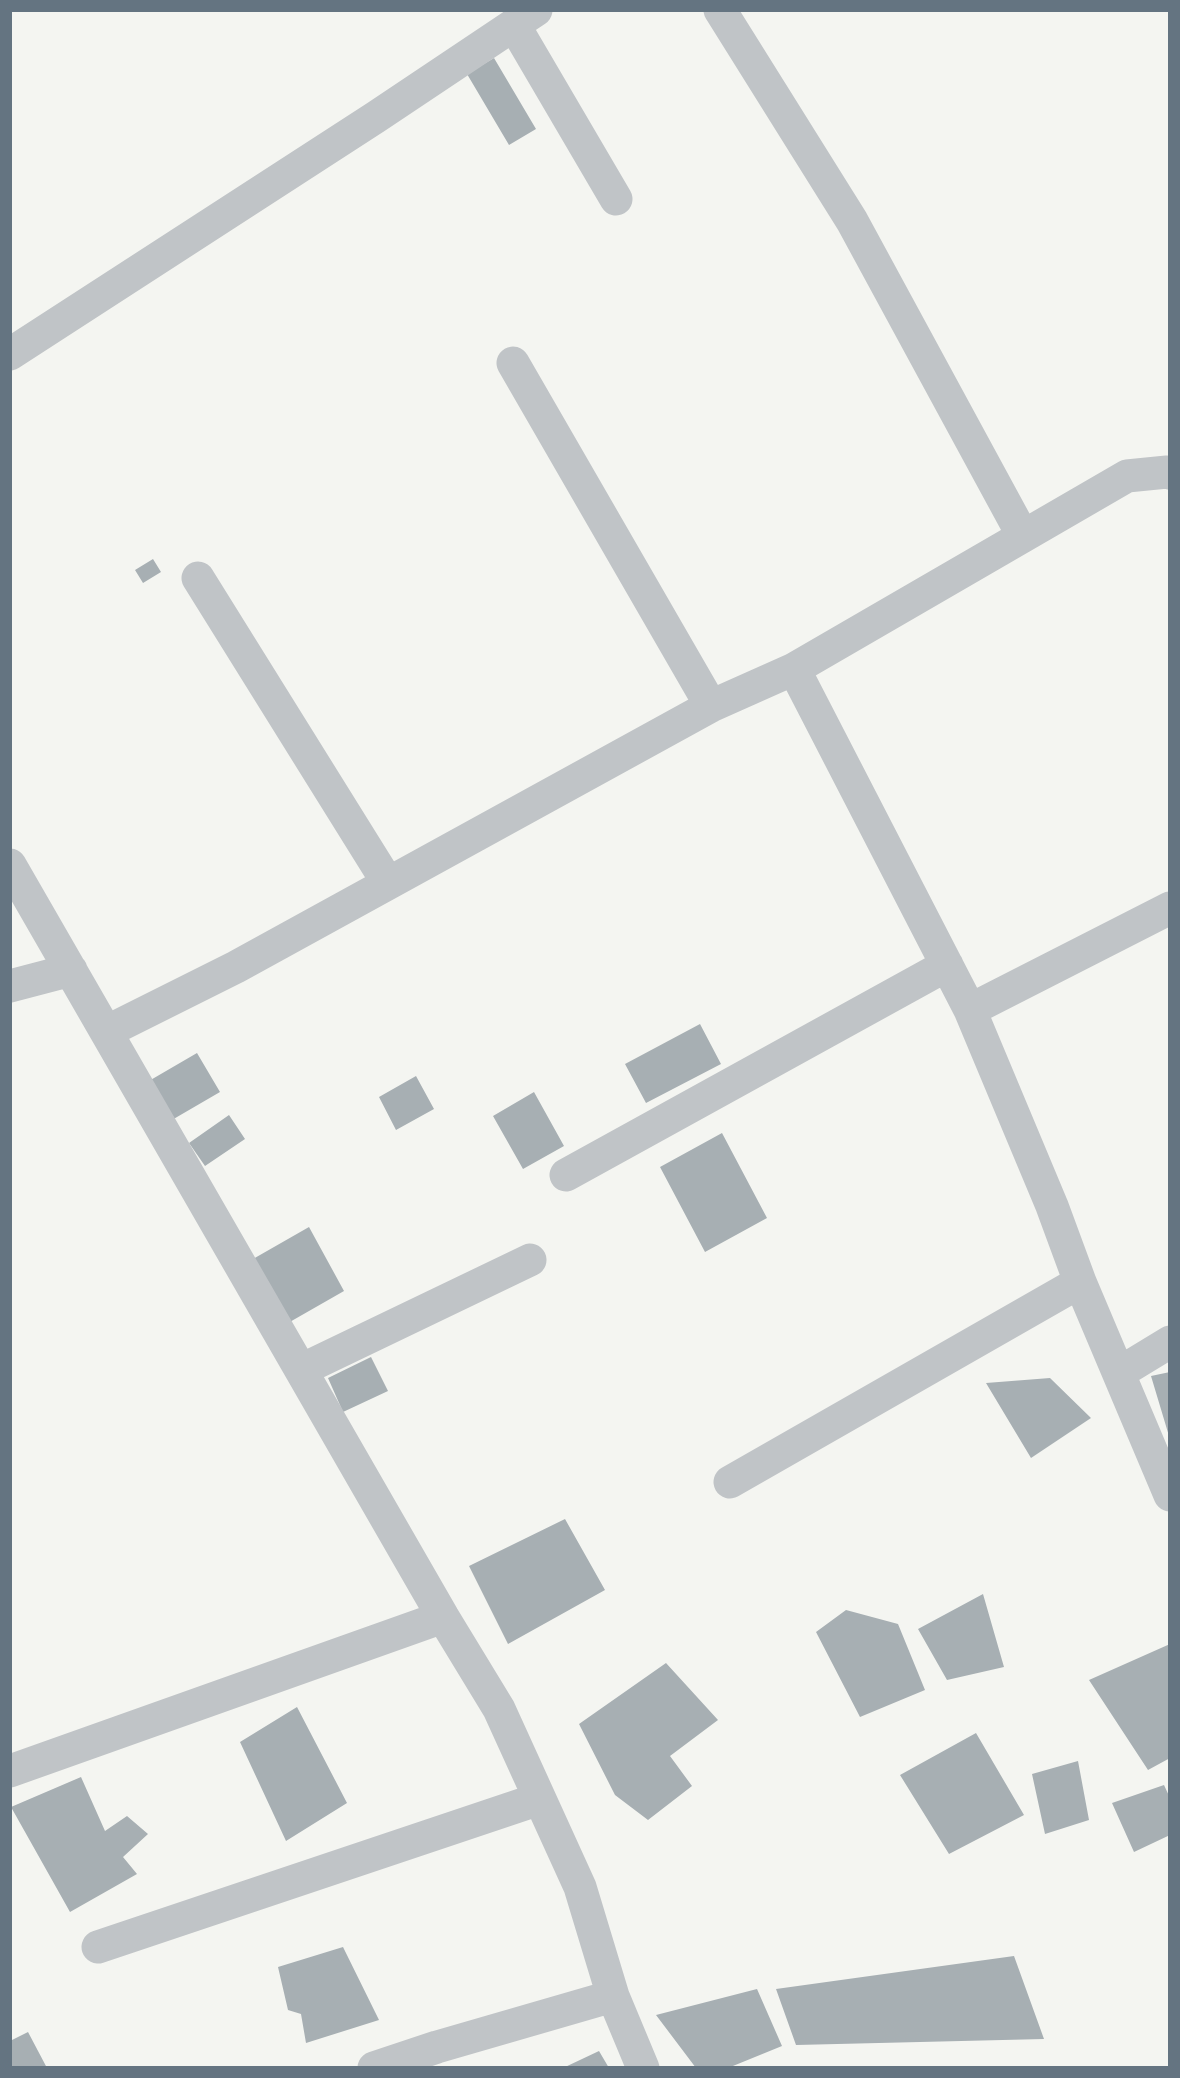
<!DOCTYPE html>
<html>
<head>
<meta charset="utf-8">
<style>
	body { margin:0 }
	#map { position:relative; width:1180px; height:2078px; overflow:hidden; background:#f4f5f1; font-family:"Nunito Sans",sans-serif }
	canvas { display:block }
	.frame { position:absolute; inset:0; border:12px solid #647481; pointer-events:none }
</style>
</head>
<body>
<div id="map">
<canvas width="1180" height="2078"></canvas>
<div class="frame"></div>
</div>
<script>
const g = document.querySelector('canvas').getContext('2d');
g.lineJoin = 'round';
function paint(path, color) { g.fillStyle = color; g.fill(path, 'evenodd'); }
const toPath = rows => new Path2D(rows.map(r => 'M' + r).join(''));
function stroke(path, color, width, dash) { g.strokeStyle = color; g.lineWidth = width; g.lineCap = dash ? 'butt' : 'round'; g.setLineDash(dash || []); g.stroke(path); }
paint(toPath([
	[494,58,536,129,509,145,467,74],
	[153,559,161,572,143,583,135,570],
	[700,1024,721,1064,646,1103,625,1064],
	[197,1053,220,1092,165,1124,142,1085],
	[416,1076,434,1109,396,1130,379,1097],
	[534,1092,564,1146,523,1169,493,1116],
	[229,1115,245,1139,205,1166,189,1143],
	[722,1133,767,1218,705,1252,660,1167],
	[309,1227,344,1291,288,1323,253,1259],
	[371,1357,388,1391,343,1412,328,1378],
	[1170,1372,1170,1436,1169,1436,1151,1376],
	[1050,1378,1091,1418,1031,1458,986,1383],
	[565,1519,605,1590,508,1644,469,1566],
	[983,1594,1004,1667,947,1680,918,1629],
	[846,1610,898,1624,925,1690,860,1717,816,1632],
	[1170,1644,1170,1758,1148,1770,1089,1680],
	[666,1663,718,1720,670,1756,692,1786,648,1820,615,1795,579,1724],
	[297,1707,347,1803,286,1841,240,1742],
	[976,1733,1024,1815,949,1854,900,1775],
	[1078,1761,1089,1820,1045,1834,1032,1774],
	[81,1777,105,1831,127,1816,148,1834,123,1857,137,1874,70,1912,11,1807],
	[1164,1785,1170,1798,1170,1835,1134,1852,1112,1803],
	[343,1947,379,2020,306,2043,301,2014,288,2010,278,1967],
	[1014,1956,1044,2039,796,2045,776,1989],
	[757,1989,782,2046,728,2068,696,2068,656,2015],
	[28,2032,47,2068,10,2068,10,2041],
	[599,2051,609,2068,563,2068]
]), '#a7afb3');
stroke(toPath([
	[720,10,852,221,1023,536],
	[514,25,616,199],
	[10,354,376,117,536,10],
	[513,363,711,706],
	[198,578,388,883],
	[794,669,970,1010,1052,1206,1080,1282,1170,1495],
	[10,865,443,1617,499,1709,580,1887,613,1996,643,2068],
	[10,986,71,970],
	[970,1010,1170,908],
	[108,1031,236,967,711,706,794,669,1127,476,1167,472,1170,473],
	[566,1175,947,965],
	[301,1370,530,1260],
	[1119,1373,1170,1342],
	[730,1482,1080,1282],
	[10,1771,443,1617],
	[98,1947,539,1799],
	[374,2068,437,2047,613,1996]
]), '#c0c4c7', 33);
</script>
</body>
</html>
